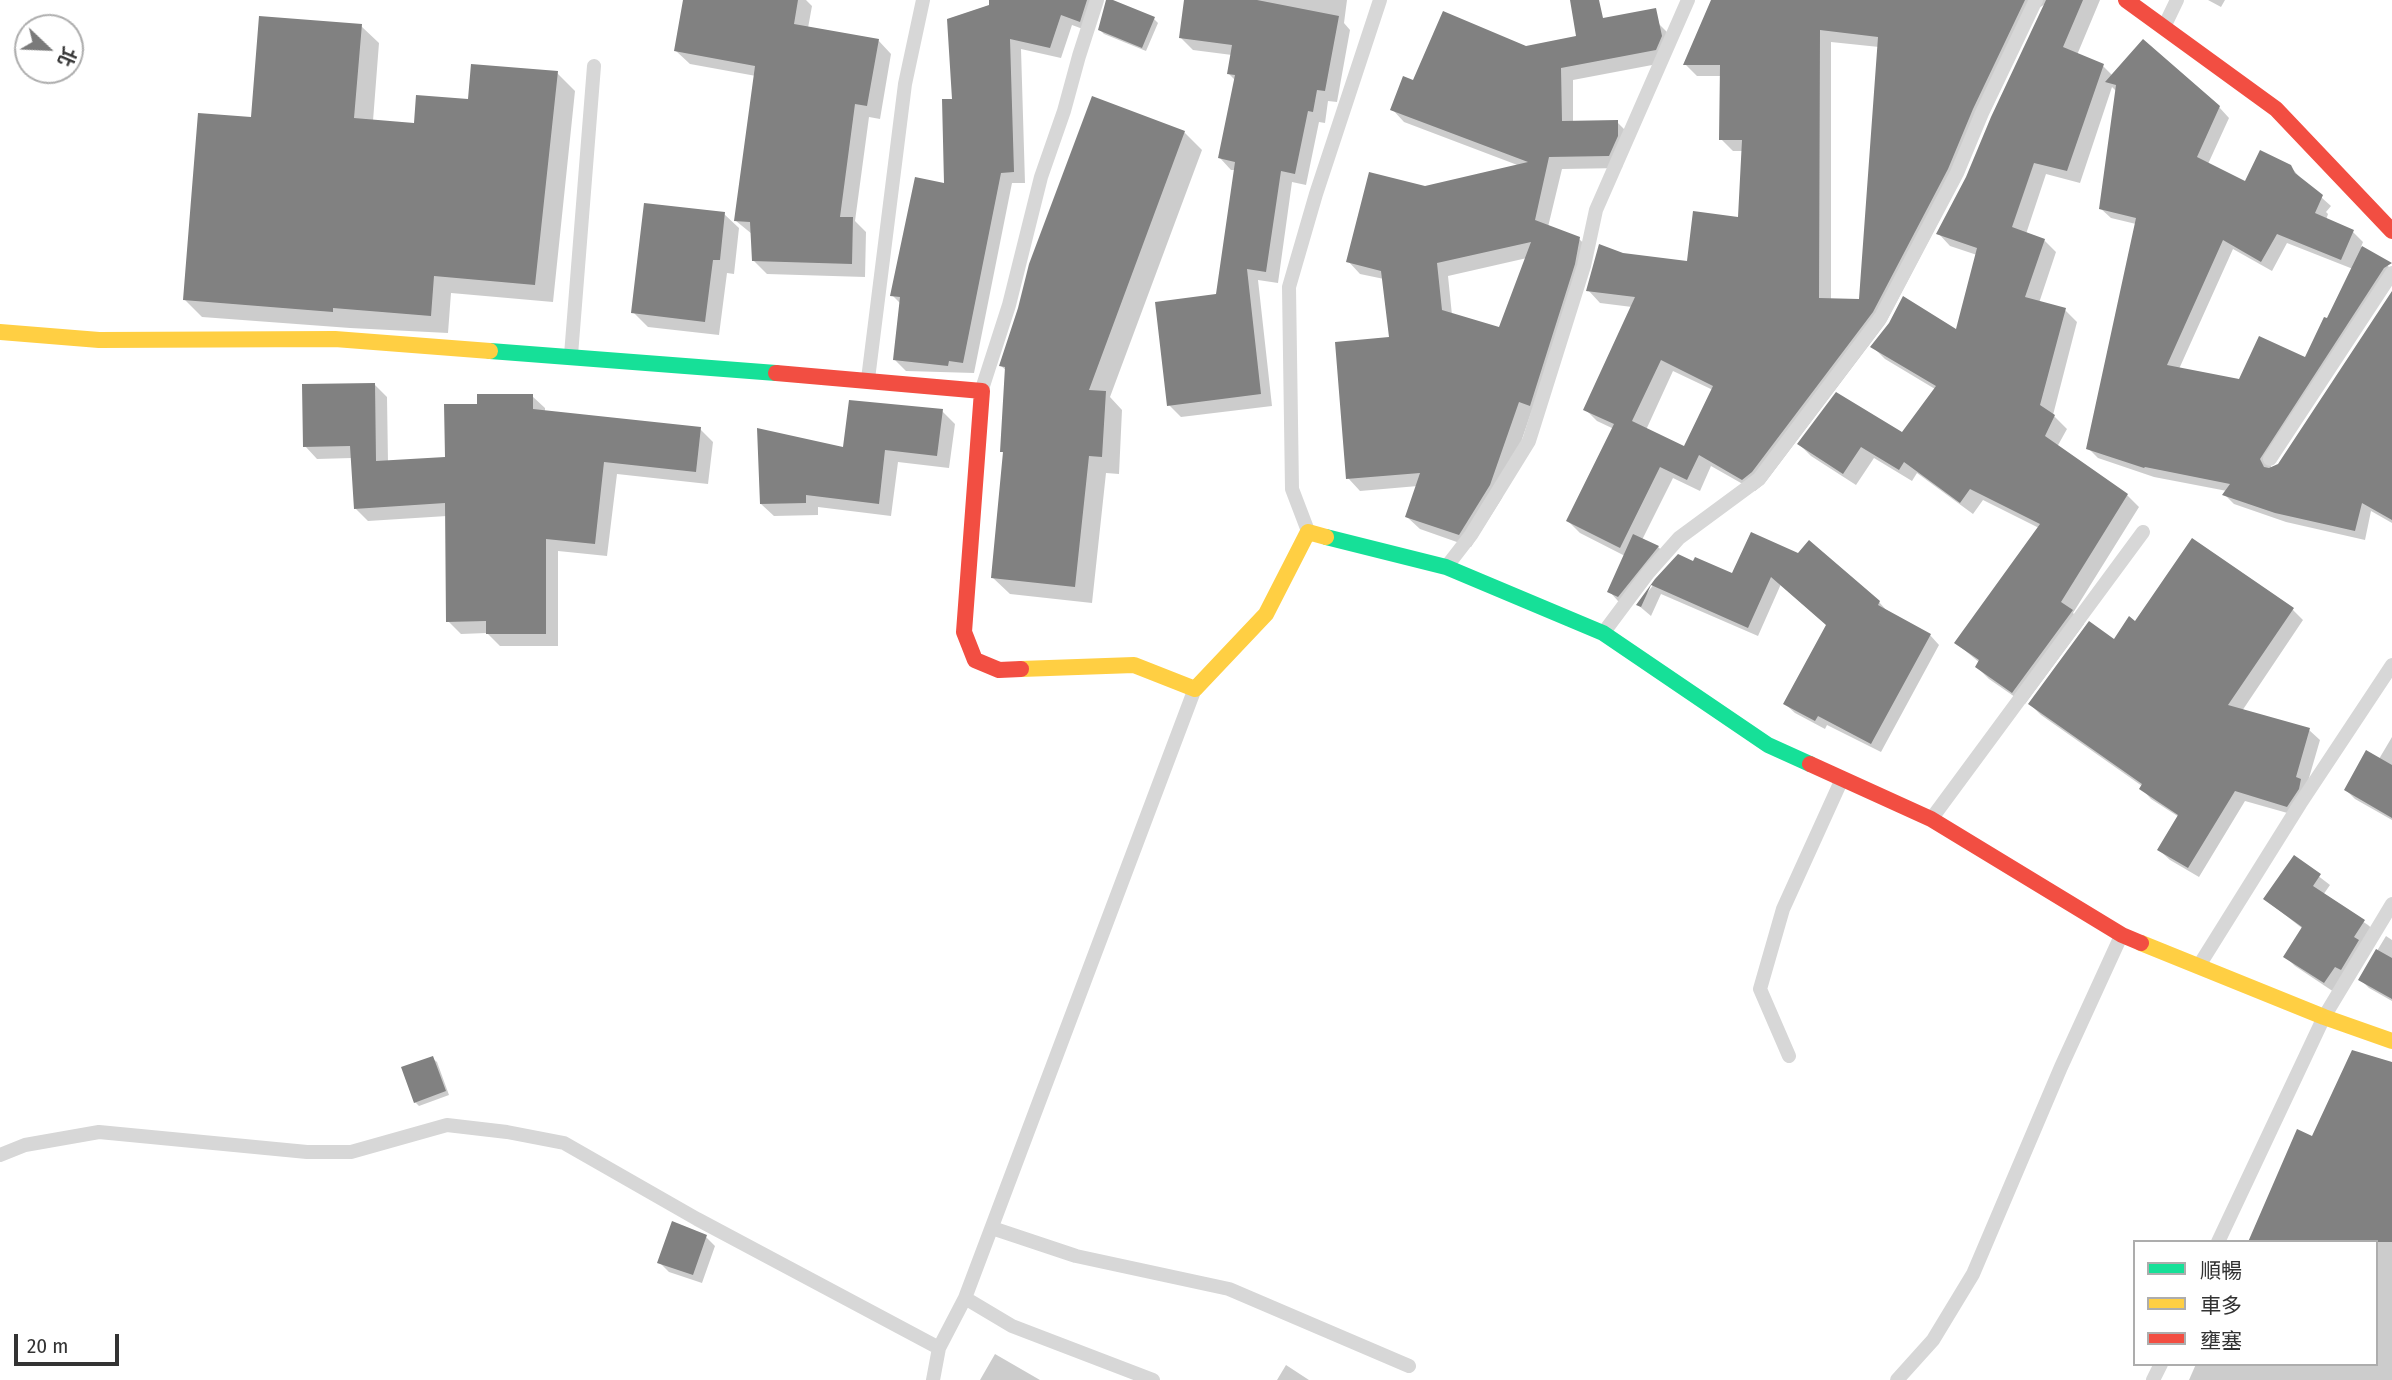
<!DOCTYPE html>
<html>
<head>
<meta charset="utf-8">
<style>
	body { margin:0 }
	#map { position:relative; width:2392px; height:1380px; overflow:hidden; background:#fff; font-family:"Fira Sans Condensed","Noto Sans TC",sans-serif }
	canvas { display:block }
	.legend { position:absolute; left:2133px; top:1240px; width:245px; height:126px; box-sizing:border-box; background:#fff; border:2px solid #adadad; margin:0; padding:9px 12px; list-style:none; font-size:21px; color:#333 }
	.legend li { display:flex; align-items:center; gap:14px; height:35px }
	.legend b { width:35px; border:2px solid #adadad }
	.north { position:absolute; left:14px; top:14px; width:70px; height:70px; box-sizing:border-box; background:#fff; border:2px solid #adadad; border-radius:50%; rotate:113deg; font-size:19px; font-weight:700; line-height:28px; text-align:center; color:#333 }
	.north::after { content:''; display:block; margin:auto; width:24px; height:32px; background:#7a7a7a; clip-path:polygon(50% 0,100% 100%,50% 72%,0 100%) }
	.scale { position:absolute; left:14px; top:1334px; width:105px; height:32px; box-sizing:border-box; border:4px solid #333; border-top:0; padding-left:9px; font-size:21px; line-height:24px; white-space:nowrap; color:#333; -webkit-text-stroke:5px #fff; paint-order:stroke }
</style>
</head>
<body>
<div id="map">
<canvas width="2392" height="1380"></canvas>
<ul class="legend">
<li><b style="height:9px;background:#16e098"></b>順暢</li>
<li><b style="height:9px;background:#ffcf43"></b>車多</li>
<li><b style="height:9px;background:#f24e42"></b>壅塞</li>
</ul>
<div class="north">北</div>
<div class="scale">20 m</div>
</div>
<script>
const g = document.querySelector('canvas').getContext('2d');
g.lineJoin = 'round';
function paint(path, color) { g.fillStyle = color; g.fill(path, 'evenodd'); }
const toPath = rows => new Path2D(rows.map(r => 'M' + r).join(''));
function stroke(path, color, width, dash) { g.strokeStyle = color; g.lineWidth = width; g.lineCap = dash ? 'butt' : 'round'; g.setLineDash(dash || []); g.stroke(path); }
paint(toPath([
	[685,0,806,0,812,6,808,28,878,40,891,54,880,119,869,117,855,221,866,232,865,277,767,274,753,260,752,234,736,221,756,76,690,64,676,51],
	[991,0,1099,0,1091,32,1072,25,1061,58,1021,49,1025,183,1012,183,974,373,906,371,895,360,901,304,892,295,946,185,954,100,991,7],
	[1107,0,1154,19,1158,23,1146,51,1104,34,1099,29],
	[1186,0,1347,0,1344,23,1350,30,1337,102,1328,101,1325,123,1319,122,1306,185,1292,182,1278,283,1258,280,1272,406,1181,417,1169,405,1218,296,1236,170,1231,170,1220,158,1235,80,1229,74,1232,55,1193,50,1181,38],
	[1712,0,2100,0,2077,55,2103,66,2113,76,2219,107,2229,118,2208,164,2246,183,2290,166,2303,181,2331,206,2326,212,2328,214,2326,220,2353,232,2363,242,2361,247,2380,258,2391,269,2271,464,2271,470,2279,466,2392,294,2392,523,2371,511,2365,540,2286,522,2234,504,2225,495,2227,491,2154,477,2098,458,2088,448,2136,224,2111,218,2100,208,2116,91,2112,87,2080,183,2046,174,2026,234,2044,240,2056,252,2039,303,2065,310,2077,322,2053,415,2067,429,2057,447,2127,495,2139,507,2073,613,2084,624,2025,704,1989,679,1977,667,1980,663,1956,643,2039,528,1983,500,1973,514,1917,473,1912,481,1874,458,1856,485,1811,456,1799,444,1902,434,1935,389,1885,359,1873,347,1957,332,1977,255,1950,246,1938,233,1967,178,2048,2,2039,8,1985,122,1960,181,1885,324,1764,484,1755,491,1711,466,1700,491,1673,478,1642,540,1658,547,1668,556,1628,605,1618,601,1609,591,1625,556,1580,533,1568,521,1614,429,1597,421,1585,409,1632,307,1600,303,1588,290,1622,255,1688,263,1739,219,1743,151,1733,151,1721,139,1722,76,1697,76,1685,64],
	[1831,42,1879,47,1861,301,1831,300],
	[2287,243,2353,269,2306,359,2240,381,2179,369,2233,249,2272,271],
	[1673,371,1713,390,1685,449,1646,430],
	[2208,0,2225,0,2221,7],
	[1658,23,1670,35,1668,62,1573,80,1573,123,1617,122,1629,134,1622,168,1562,169,1548,227,1579,239,1592,251,1531,413,1502,498,1471,547,1420,529,1407,517,1418,486,1360,491,1348,478,1390,338,1384,279,1360,274,1348,261,1425,187,1520,166,1404,122,1392,109,1414,82,1517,49],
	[1527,258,1500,330,1452,315,1448,276],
	[361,26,379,43,373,121,416,125,557,73,575,91,553,302,451,293,448,333,350,328,202,317,184,299,252,119],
	[1184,132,1202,150,1110,397,1122,410,1119,474,1106,473,1092,603,1010,594,992,577,1005,454,1001,451,1007,371,1001,366],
	[724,214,739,228,734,274,727,273,719,335,648,327,633,312],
	[374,384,387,397,388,462,447,458,479,405,532,396,545,408,545,412,700,429,713,442,708,484,617,474,607,556,558,551,558,646,500,646,487,633,461,634,448,621,447,516,368,521,355,508,352,458,317,459,305,446],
	[942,411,955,424,949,468,898,462,891,516,818,507,818,515,774,516,761,504],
	[1752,534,1879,602,1888,612,1930,635,1939,645,1881,752,1827,725,1825,729,1795,713,1785,704,1827,625,1781,584,1758,636,1661,594,1651,616,1638,605,1657,580,1733,575],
	[2293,610,2303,620,2242,711,2309,730,2320,740,2298,816,2245,801,2199,877,2170,860,2159,850,2179,817,2151,799,2141,788,2142,786,2041,715,2030,704,2136,623],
	[2392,737,2392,820,2355,799,2346,790,2379,759],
	[2295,858,2330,885,2323,895,2368,925,2378,934,2334,992,2295,966,2285,956,2303,929,2265,899],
	[2386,936,2392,940,2392,1001,2369,988,2360,979],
	[432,1058,437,1062,449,1095,419,1106,415,1102],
	[2392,1063,2392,1380,2189,1380,2196,1364,2376,1364,2376,1242,2313,1138],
	[706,1237,715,1246,702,1283,669,1272,659,1262],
	[995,1354,1040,1380,980,1380],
	[1286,1365,1309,1380,1277,1380]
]), '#0003');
paint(toPath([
	[683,0,798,0,794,24,879,39,867,106,855,104,840,217,853,217,852,264,752,261,750,222,734,221,755,66,674,51],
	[989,0,1087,0,1080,22,1061,15,1050,48,1010,39,1014,172,1001,173,963,363,949,361,948,366,893,360,900,297,890,296,915,177,944,183,942,99,952,99,947,19,989,5],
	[1106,0,1113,0,1155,17,1142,48,1098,30],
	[1184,0,1257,0,1339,16,1325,91,1317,90,1313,112,1308,111,1295,174,1281,171,1266,272,1247,269,1261,394,1167,406,1155,302,1216,294,1235,162,1218,158,1235,75,1227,74,1232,45,1179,38],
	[1570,0,1599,0,1603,18,1656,8,1662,36,1656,50,1561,68,1562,121,1618,120,1618,136,1609,156,1549,157,1535,220,1580,237,1575,264,1530,406,1519,402,1490,485,1459,535,1405,517,1420,473,1346,479,1335,342,1389,337,1381,271,1346,262,1369,172,1425,186,1528,162,1390,110,1403,76,1413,80,1443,11,1526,46,1576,36],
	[1531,242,1499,327,1442,310,1437,263],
	[1711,0,2025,0,1973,109,1948,169,1873,312,1752,472,1742,480,1699,455,1687,480,1660,467,1620,548,1566,521,1614,424,1583,410,1635,297,1586,291,1599,244,1623,253,1687,261,1693,211,1738,217,1742,140,1719,140,1720,65,1683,65],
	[1820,30,1878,37,1859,299,1819,298],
	[1661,360,1713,386,1684,446,1632,421],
	[2046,0,2083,0,2063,47,2104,64,2067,171,2034,163,2012,227,2045,239,2025,297,2066,308,2040,405,2055,415,2045,436,2128,494,2061,602,2073,610,2012,693,1975,667,1979,660,1954,643,2040,524,1970,489,1960,503,1904,462,1899,470,1861,447,1843,474,1797,444,1836,392,1902,432,1936,386,1870,347,1889,323,1903,296,1956,329,1977,248,1936,234,1966,177,1991,117],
	[259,16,362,24,354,118,414,123,416,95,468,99,471,64,558,71,535,285,434,276,431,316,333,308,333,312,183,300,198,113,251,117],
	[2143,39,2220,106,2197,157,2245,181,2260,150,2291,165,2295,173,2323,195,2315,213,2354,230,2341,260,2277,234,2261,262,2223,240,2167,365,2239,379,2259,336,2305,357,2324,317,2327,318,2362,246,2392,263,2384,268,2260,459,2264,467,2269,468,2278,464,2392,291,2392,520,2362,503,2355,531,2275,513,2222,495,2230,484,2145,467,2144,468,2086,449,2136,218,2099,209,2116,85,2105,82],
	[1092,96,1185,131,1089,390,1106,391,1102,457,1089,456,1075,587,991,578,1003,452,1000,452,1005,367,999,366,1018,308,1029,264],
	[644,203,725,212,720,260,713,260,705,322,631,313],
	[375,383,376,461,445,457,444,404,477,404,477,394,533,394,533,409,701,427,696,472,604,462,595,544,546,539,546,634,486,634,486,621,446,622,445,503,354,509,350,446,303,447,302,384],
	[849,400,943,409,937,456,885,450,879,504,806,495,806,503,760,504,757,428,843,447],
	[1751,532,1798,553,1809,540,1880,601,1878,605,1931,634,1871,744,1818,716,1815,721,1783,704,1826,625,1771,577,1748,628,1651,585,1641,607,1636,605,1655,579,1678,554,1693,561,1695,557,1732,573],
	[1633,534,1659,546,1618,597,1607,592],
	[2192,538,2294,608,2228,705,2310,728,2296,777,2301,779,2299,789,2287,807,2235,791,2188,868,2157,850,2178,815,2139,789,2142,784,2028,704,2089,621,2114,639,2129,616,2135,621],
	[2366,750,2392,765,2392,818,2344,790],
	[2294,855,2321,874,2313,886,2365,920,2354,937,2359,940,2341,970,2335,967,2324,983,2283,957,2302,927,2263,899],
	[2376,949,2392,958,2392,999,2358,980],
	[2352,1050,2392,1062,2392,1242,2248,1242,2297,1129,2312,1136],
	[433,1056,446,1091,414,1103,401,1067],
	[672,1221,707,1235,693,1275,657,1263]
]), '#818181');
stroke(toPath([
	[2164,27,2177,0],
	[571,355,594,66],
	[868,379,905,84,923,0],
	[982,389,1009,305,1041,177,1064,111,1079,56,1097,0],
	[2270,459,2392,273],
	[1308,531,1292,489,1289,287,1316,194,1380,0],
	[1447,566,1471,535,1529,441,1584,266,1596,210,1688,0],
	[1604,632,1648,573,1679,538,1759,479,1881,317,1957,173,1982,113,2036,0],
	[1932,818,2143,532],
	[2200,964,2300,804,2392,665],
	[1789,1056,1760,989,1783,909,1842,779],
	[0,1155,25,1145,99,1132,307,1152,351,1152,447,1125,507,1132,564,1143,697,1219,939,1348],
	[992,1228,1076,1256,1229,1289,1409,1366],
	[2218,1242,2324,1017,2392,904],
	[965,1298,1012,1326,1153,1380],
	[933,1380,939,1348,965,1298,1194,691],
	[1897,1380,1933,1340,1973,1274,2061,1067,2121,936],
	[2153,1380,2161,1364]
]), '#d7d7d7', 14);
stroke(toPath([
	[490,351,776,373],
	[1326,537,1446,567,1603,633,1768,745,1810,764]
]), '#16e098', 16);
stroke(toPath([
	[0,332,99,340,335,339,490,351],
	[1021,669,1134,665,1195,689,1266,614,1308,532,1326,537],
	[2141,943,2324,1017,2392,1041]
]), '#ffcf43', 16);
stroke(toPath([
	[2126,0,2276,109,2392,231],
	[776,373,982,391,964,632,975,660,999,670,1021,669],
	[1810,764,1931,819,2122,935,2141,943]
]), '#f24e42', 16);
</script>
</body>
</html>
